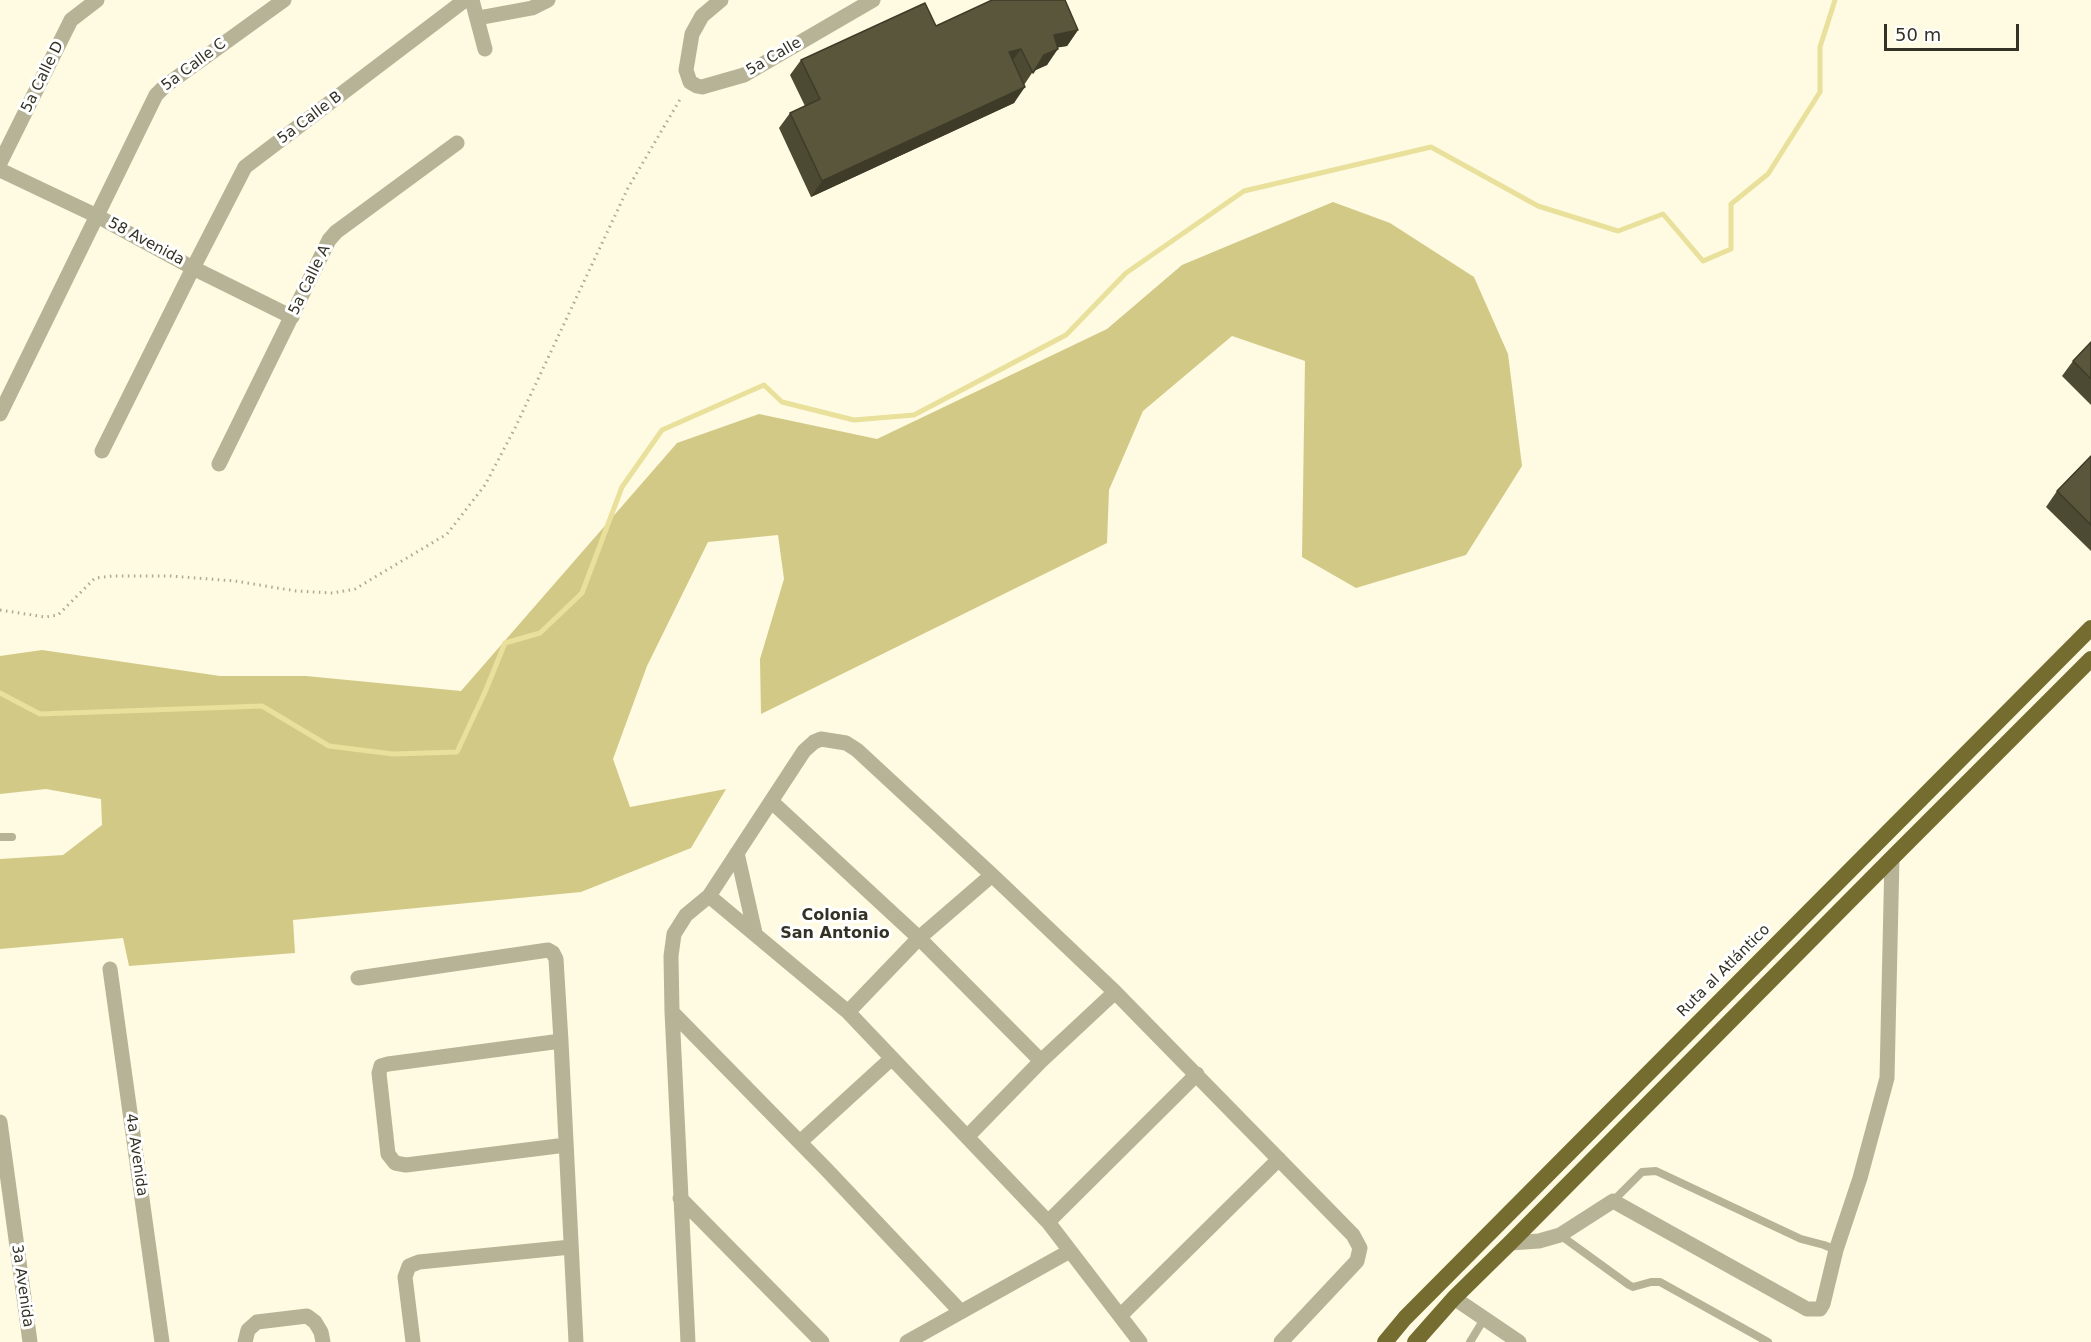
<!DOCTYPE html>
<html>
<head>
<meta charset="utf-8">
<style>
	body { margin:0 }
	#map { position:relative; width:2091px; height:1342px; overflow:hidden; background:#fefbe2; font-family:"DejaVu Sans",sans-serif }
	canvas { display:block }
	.scale { position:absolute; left:1884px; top:24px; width:135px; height:27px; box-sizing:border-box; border:3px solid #333225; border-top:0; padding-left:8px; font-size:18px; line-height:21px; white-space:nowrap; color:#333225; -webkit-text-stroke:4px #fff; paint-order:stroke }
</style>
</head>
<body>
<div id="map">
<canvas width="2091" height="1342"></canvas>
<div class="scale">50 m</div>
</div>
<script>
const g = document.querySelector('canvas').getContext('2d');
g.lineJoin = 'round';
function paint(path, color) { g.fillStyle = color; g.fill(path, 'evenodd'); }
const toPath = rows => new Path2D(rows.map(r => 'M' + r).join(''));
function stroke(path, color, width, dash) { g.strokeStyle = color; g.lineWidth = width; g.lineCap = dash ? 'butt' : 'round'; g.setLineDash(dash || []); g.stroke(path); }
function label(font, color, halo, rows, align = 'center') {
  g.font = font + ' "DejaVu Sans",sans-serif'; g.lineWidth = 6; g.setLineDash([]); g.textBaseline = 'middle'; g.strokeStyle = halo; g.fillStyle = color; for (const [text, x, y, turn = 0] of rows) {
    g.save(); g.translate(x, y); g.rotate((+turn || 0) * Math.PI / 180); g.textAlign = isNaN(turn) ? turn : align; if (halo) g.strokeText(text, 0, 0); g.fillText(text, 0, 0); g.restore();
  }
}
paint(toPath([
	[1333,202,1390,223,1474,277,1508,354,1522,466,1466,555,1356,588,1302,557,1305,361,1232,336,1143,411,1109,490,1107,543,761,714,760,659,784,579,778,535,708,542,647,666,613,759,630,807,726,789,691,848,581,892,293,920,295,953,129,966,123,938,0,949,0,859,63,855,102,825,101,799,46,789,0,794,0,656,42,650,220,676,306,676,461,691,677,443,759,414,877,439,1107,329,1182,265]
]), '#d2c986');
stroke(toPath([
	[0,693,40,714,262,706,329,746,393,754,457,752,485,692,505,643,540,633,582,593,622,487,662,430,764,385,782,402,854,420,914,415,1066,335,1126,273,1244,191,1431,147,1538,206,1618,231,1663,214,1703,261,1731,249,1731,204,1768,174,1820,92,1820,47,1835,0]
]), '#e9e09c', 5);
stroke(toPath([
	[0,610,45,617,58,615,95,578,113,576,170,576,235,581,296,591,333,593,355,589,447,534,485,485,515,428,628,188,682,96]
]), '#aba995', 3, [1.5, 4.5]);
stroke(toPath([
	[0,837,12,837],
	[1613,1201,1642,1172,1656,1171,1801,1239,1824,1245,1836,1250],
	[1560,1235,1629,1285,1633,1287,1651,1282,1660,1282,1768,1342],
	[1470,1342,1484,1319]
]), '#b7b397', 8);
stroke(toPath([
	[472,0,485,49],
	[721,0,702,16,692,34,686,70,690,82,697,86,702,87,744,75,873,0],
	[478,18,532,8,548,0],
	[0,163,71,20,97,0],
	[0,170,97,216,193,268,292,317],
	[0,414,156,95,165,86,284,0],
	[102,451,193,268,245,167,465,0],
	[219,464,329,240,336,232,457,143],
	[772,802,919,938,1041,1061],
	[737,853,755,933],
	[709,896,848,1012,1048,1222,1140,1342],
	[110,969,162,1342],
	[358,978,548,950,553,953,556,959,561,1041,576,1342],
	[672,1012,826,1169,961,1312],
	[848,1012,919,938,992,875],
	[561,1041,388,1064,381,1066,379,1073,388,1154,395,1163,406,1165,566,1145],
	[0,1122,30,1342],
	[967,1137,1041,1061,1115,992],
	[800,1142,892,1058],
	[680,1198,822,1342],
	[1048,1222,1197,1074],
	[1510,1243,1539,1241,1560,1235,1613,1201,1807,1309,1820,1309,1823,1304,1836,1250,1860,1178,1887,1078,1892,858],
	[1454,1298,1519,1342],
	[1120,1316,1279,1159],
	[245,1342,248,1330,257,1322,307,1316,315,1322,321,1332,323,1342],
	[413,1342,405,1277,409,1266,419,1262,571,1247],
	[688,1342,672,1012,671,956,674,934,686,915,709,896,804,751,814,742,821,739,846,743,857,750,992,875,1115,992,1353,1235,1360,1248,1357,1261,1281,1342],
	[907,1342,1070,1251]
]), '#b7b397', 15);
stroke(toPath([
	[1385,1342,1405,1318,2091,628],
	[1415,1342,1454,1298,1510,1243,1892,858,2091,659]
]), '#756d30', 16);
paint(toPath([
	[936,26,1078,30,1067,46,1057,47,1047,65,1034,70,1024,85,1014,103,811,197,779,128,790,113,805,106,790,75,801,60],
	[2091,342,2091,405,2062,376,2073,361],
	[2091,456,2091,551,2046,507,2057,491]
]), '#4d4a33');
paint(toPath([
	[1078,30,1067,46,1043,50,1054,35],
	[1021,49,1010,64,1009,52],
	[1058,49,1047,65,1034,71,1044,55],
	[1025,87,1014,103,811,197,822,181]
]), '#3e3c29');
const building = toPath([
	[992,0,1065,0,1078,30,1054,35,1058,49,1044,55,1033,73,1021,49,1009,52,1025,87,822,181,790,113,820,99,801,60,925,3,936,26,992,0],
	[2091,342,2091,379,2073,361,2091,342],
	[2091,456,2091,525,2057,491,2091,456]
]);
paint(building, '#59563b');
stroke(building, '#3e3c29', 1.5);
label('15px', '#333225', '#fff', [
	["5a Calle",774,57,-30],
	["5a Calle C",194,65,-37],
	["5a Calle D",43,77,-64],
	["5a Calle B",310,118,-37],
	["58 Avenida",146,242,28],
	["5a Calle A",310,280,-64],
	["Ruta al Atlántico",1724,971,-45],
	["4a Avenida",136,1155,82],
	["3a Avenida",22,1286,82]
]);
label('bold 16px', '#333225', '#fff', [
	["Colonia",835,916],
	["San Antonio",835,934]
]);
</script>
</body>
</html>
